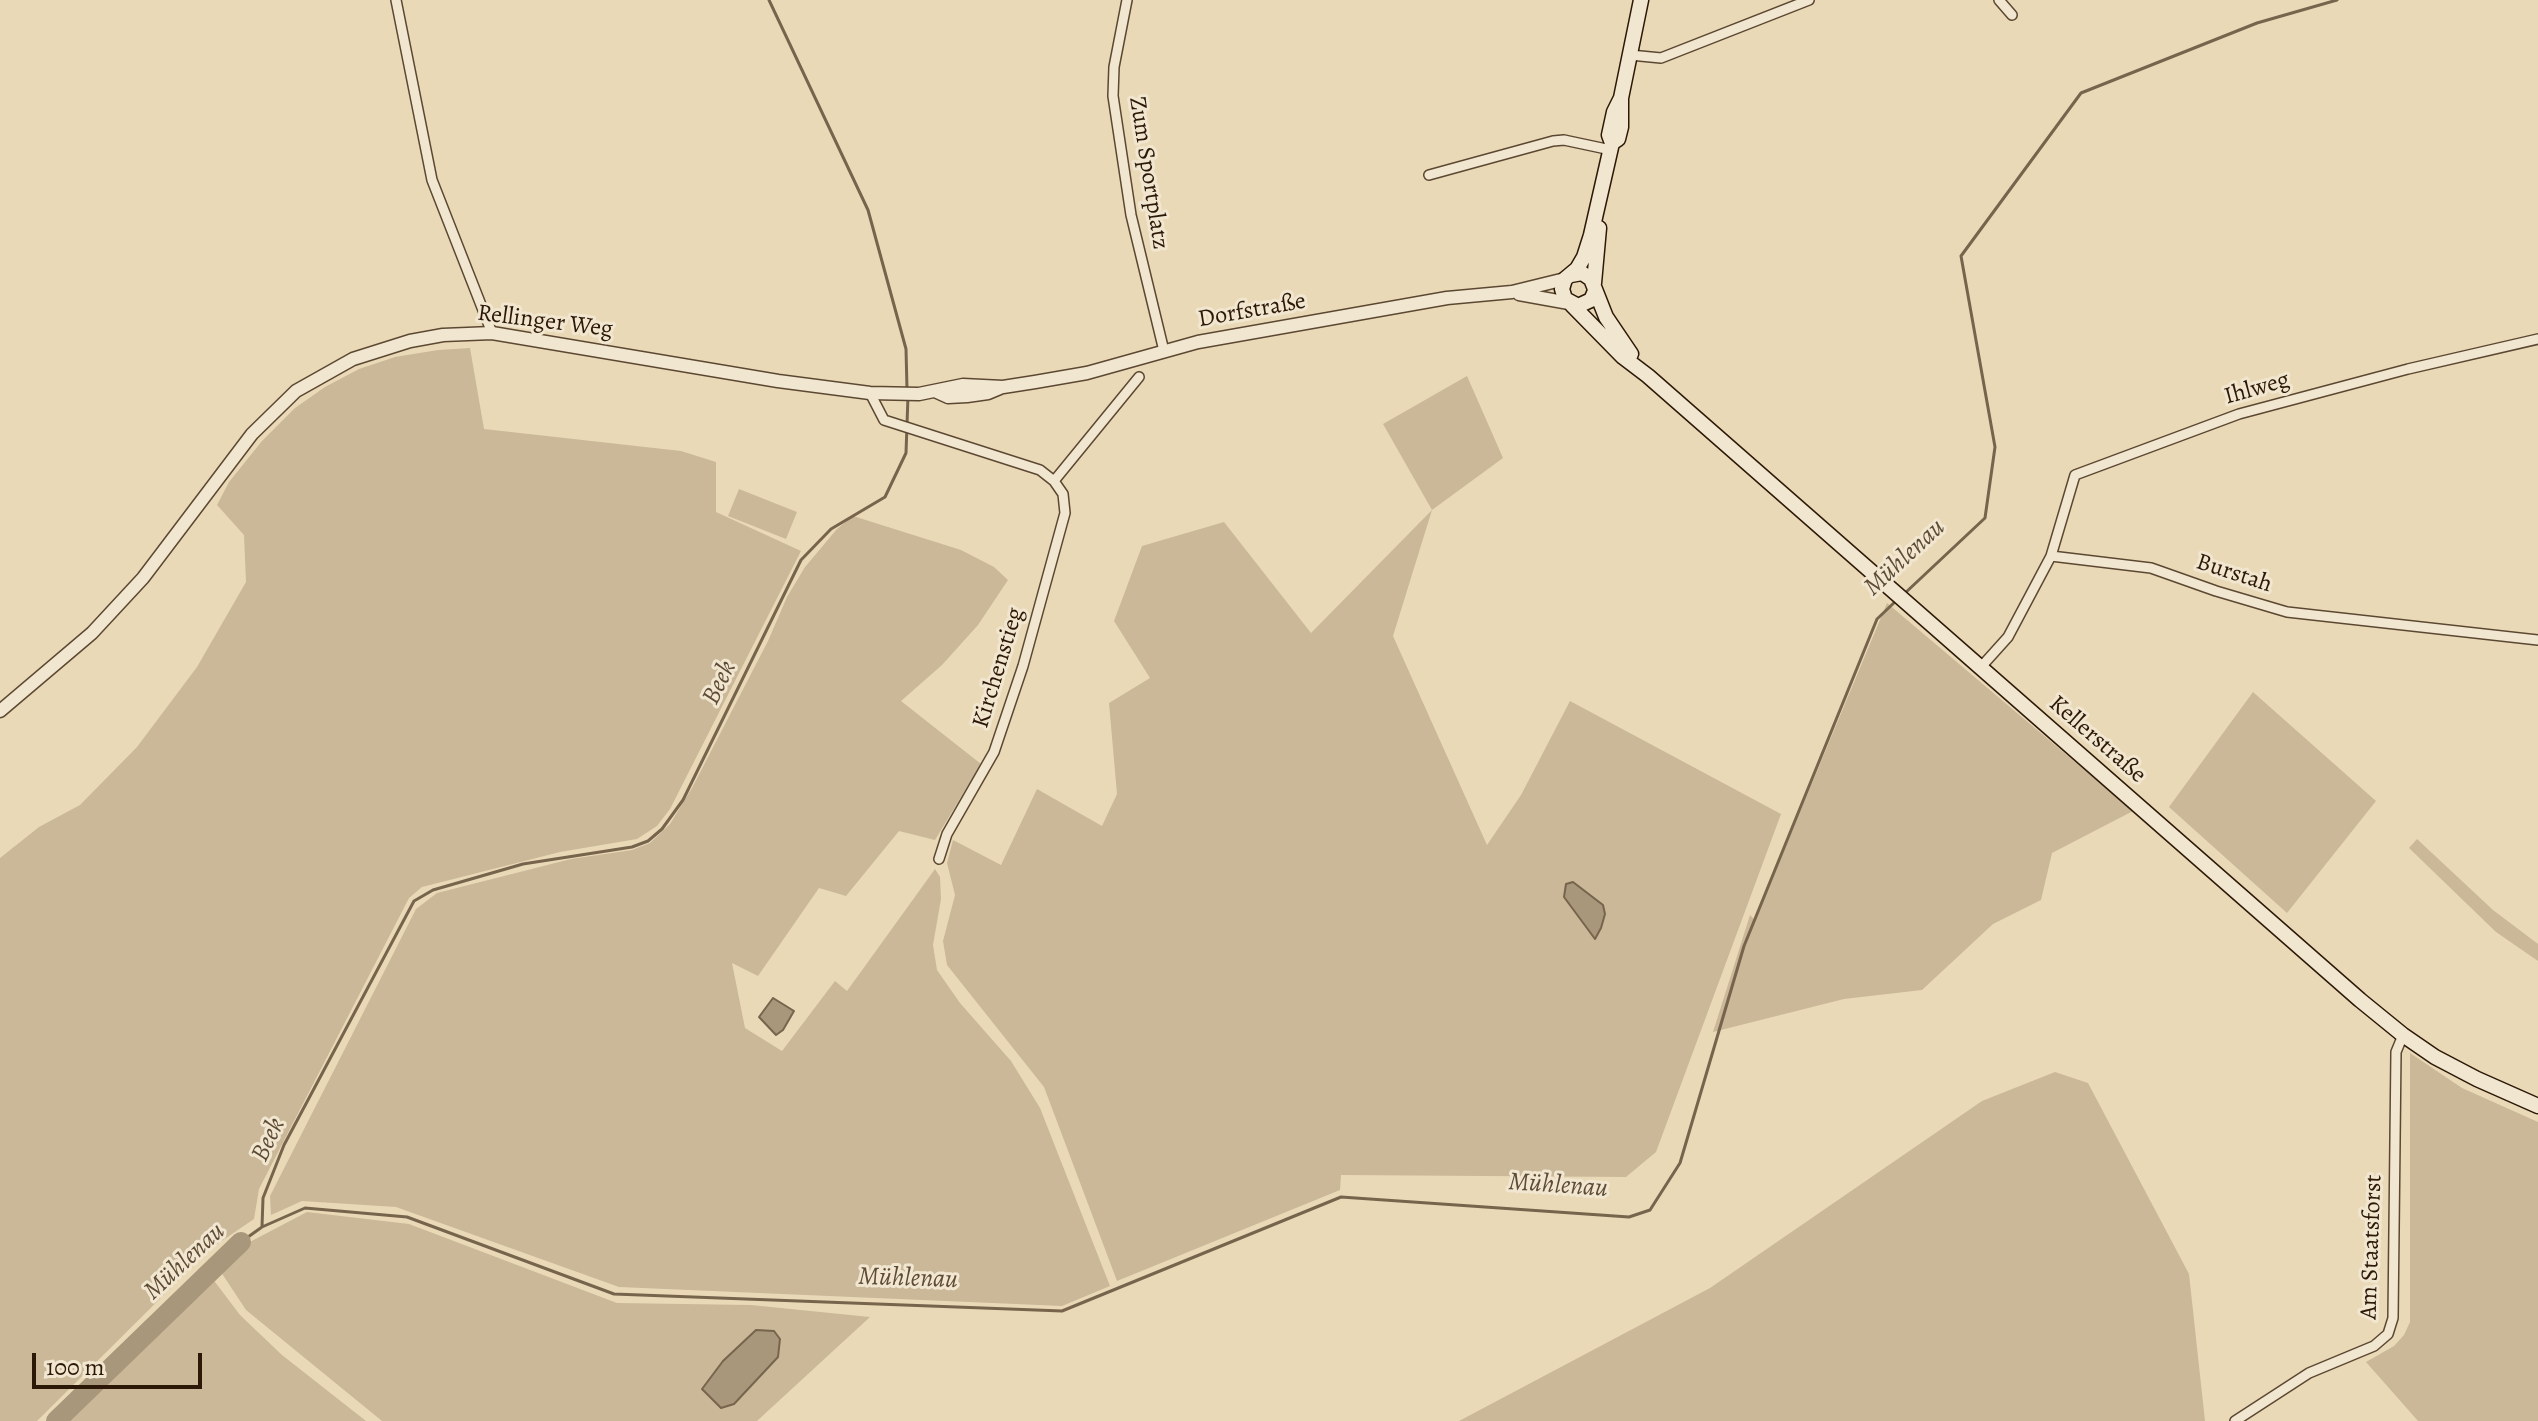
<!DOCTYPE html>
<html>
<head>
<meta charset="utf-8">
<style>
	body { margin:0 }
	#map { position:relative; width:2538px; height:1421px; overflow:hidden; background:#ead9b7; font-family:Alegreya,serif }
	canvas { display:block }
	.scale { position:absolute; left:32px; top:1353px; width:170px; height:36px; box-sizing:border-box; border:4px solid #2c1806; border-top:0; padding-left:10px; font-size:24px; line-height:28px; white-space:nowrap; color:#2c1806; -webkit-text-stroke:6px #f1e6d0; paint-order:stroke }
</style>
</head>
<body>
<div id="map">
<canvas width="2538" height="1421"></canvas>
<div class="scale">100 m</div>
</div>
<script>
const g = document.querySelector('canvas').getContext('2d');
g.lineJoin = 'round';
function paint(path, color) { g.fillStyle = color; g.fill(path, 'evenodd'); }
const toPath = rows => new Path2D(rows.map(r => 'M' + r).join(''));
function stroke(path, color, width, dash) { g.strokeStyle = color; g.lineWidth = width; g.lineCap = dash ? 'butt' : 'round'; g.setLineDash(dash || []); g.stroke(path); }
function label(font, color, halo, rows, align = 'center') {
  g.font = font + ' Alegreya,serif'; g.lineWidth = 6; g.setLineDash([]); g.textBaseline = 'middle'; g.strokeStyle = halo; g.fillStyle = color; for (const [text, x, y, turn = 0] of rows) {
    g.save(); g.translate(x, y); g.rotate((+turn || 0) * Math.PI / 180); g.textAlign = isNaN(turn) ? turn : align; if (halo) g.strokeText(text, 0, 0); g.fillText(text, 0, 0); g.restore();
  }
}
paint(toPath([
	[470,348,484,429,681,451,716,462,716,512,801,551,670,809,657,826,637,839,560,852,422,887,409,898,259,1189,254,1219,210,1249,37,1421,0,1421,0,858,39,827,80,805,137,747,197,667,246,582,244,535,217,505,229,482,262,441,295,408,325,387,359,369,395,357,438,350],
	[1467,376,1503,458,1432,510,1393,636,1487,845,1521,795,1570,701,1781,814,1656,1152,1626,1177,1341,1175,1340,1190,1117,1281,1044,1087,947,965,943,941,955,895,947,863,953,840,1001,865,1037,789,1102,826,1117,794,1109,703,1150,678,1114,621,1142,546,1224,522,1311,633,1432,510,1383,424],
	[739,489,797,512,786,539,728,516],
	[853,516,961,550,994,567,1008,580,978,625,942,665,901,701,981,764,935,840,899,831,846,896,819,888,758,976,732,963,745,1028,782,1051,835,981,847,991,935,869,940,877,941,899,933,945,937,970,960,1003,1011,1061,1040,1108,1110,1286,1062,1306,619,1287,396,1207,302,1201,271,1215,270,1196,416,909,437,893,571,859,632,850,650,843,670,824,692,788,768,641,787,597,805,567,837,529],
	[1887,603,2133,811,2052,853,2041,900,1993,924,1922,990,1844,999,1713,1032,1750,915,1755,920],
	[2253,692,2376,801,2287,913,2169,807],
	[2417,839,2493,910,2538,944,2538,961,2496,932,2409,848],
	[2410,1053,2462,1088,2538,1122,2538,1421,2418,1421,2366,1362,2394,1346,2404,1335,2410,1322],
	[2055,1072,2088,1083,2189,1274,2205,1421,1459,1421,1710,1288,1982,1101],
	[307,1212,409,1224,617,1303,751,1305,870,1317,757,1421,382,1421,246,1310,219,1269,246,1244],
	[778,1358,734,1404,703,1389,723,1361],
	[212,1278,240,1315,282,1355,366,1421,65,1421]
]), '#cab899');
const water = toPath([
	[1573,882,1603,905,1605,914,1601,928,1595,939,1564,897,1566,884,1573,882],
	[773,998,794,1011,783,1030,776,1035,759,1017,773,998],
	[756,1330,774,1331,780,1339,778,1357,734,1404,721,1408,702,1389,723,1361,756,1330]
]);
paint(water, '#a9977b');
stroke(water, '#77644c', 2);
stroke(toPath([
	[769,0,868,210,906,349,907,389],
	[1904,594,1985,518,1995,447,1961,256,2081,93,2257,23,2337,0],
	[262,1227,263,1198,284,1145,414,901,433,890,523,864,632,847,648,841,662,829,683,800,801,560,831,529,885,497,906,453,908,396],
	[241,1242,262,1227,305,1208,407,1217,614,1294,1062,1311,1341,1197,1629,1217,1650,1210,1680,1163,1744,946,1877,619,1898,599]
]), '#77644c', 3);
stroke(toPath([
	[56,1421,241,1242]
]), '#a9977b', 20);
const minor = toPath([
	[396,0,432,180,492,333],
	[1127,0,1114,67,1113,96,1131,215,1164,351],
	[1999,0,2012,15],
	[1630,55,1661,58,1809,0],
	[1429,175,1553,141,1564,140,1611,150],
	[870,393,884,420,1040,470,1054,481],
	[2051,556,2151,568,2216,591,2287,612,2538,640],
	[1981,667,2008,637,2051,556,2075,475,2239,414,2408,369,2538,339],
	[939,859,947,834,994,752,1023,666,1065,513,1063,494,1054,481,1139,377],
	[2235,1421,2309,1373,2374,1346,2388,1334,2393,1318,2396,1052,2403,1035]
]);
const tertiary = toPath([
	[1519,294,1569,303],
	[937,392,948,397,967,396,988,393,1000,388],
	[0,711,92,633,143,578,252,434,296,391,353,359,410,341,443,335,492,333,778,381,870,393,919,394,963,385,1003,387,1035,382,1087,373,1198,342,1447,298,1512,292,1565,279]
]);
const secondary = toPath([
	[1612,143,1609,135,1614,112,1621,98,1641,0],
	[1571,275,1582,273,1591,279,1606,317,1631,354],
	[1594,283,1599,228],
	[1595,291,1591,300,1578,306,1565,299,1562,289,1565,279,1577,269,1584,257,1591,235,1612,143,1618,139,1621,127,1621,98],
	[1572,305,1623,357,1648,376,2360,1000,2403,1035,2435,1057,2477,1079,2538,1106]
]);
stroke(minor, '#5c4832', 12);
stroke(tertiary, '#5c4832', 15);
stroke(secondary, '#2c1806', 17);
stroke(minor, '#f1e6d0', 9);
stroke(tertiary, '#f1e6d0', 12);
stroke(secondary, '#f1e6d0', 14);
label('24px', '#2c1806', '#f1e6d0', [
	["Zum Sportplatz",1148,173,81],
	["Dorfstraße",1252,311,-10],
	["Rellinger Weg",545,322,7],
	["Ihlweg",2257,389,-16],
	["Burstah",2234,574,18],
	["Kirchenstieg",999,668,-73],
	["Kellerstraße",2097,740,41],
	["Am Staatsforst",2372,1247,-88]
]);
label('italic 26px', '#5e4b35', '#f1e6d0', [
	["Mühlenau",1905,558,-43],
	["Beek",720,683,-64],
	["Beek",269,1140,-65],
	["Mühlenau",1558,1186,4],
	["Mühlenau",185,1262,-43],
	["Mühlenau",908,1279,2]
]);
</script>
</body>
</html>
